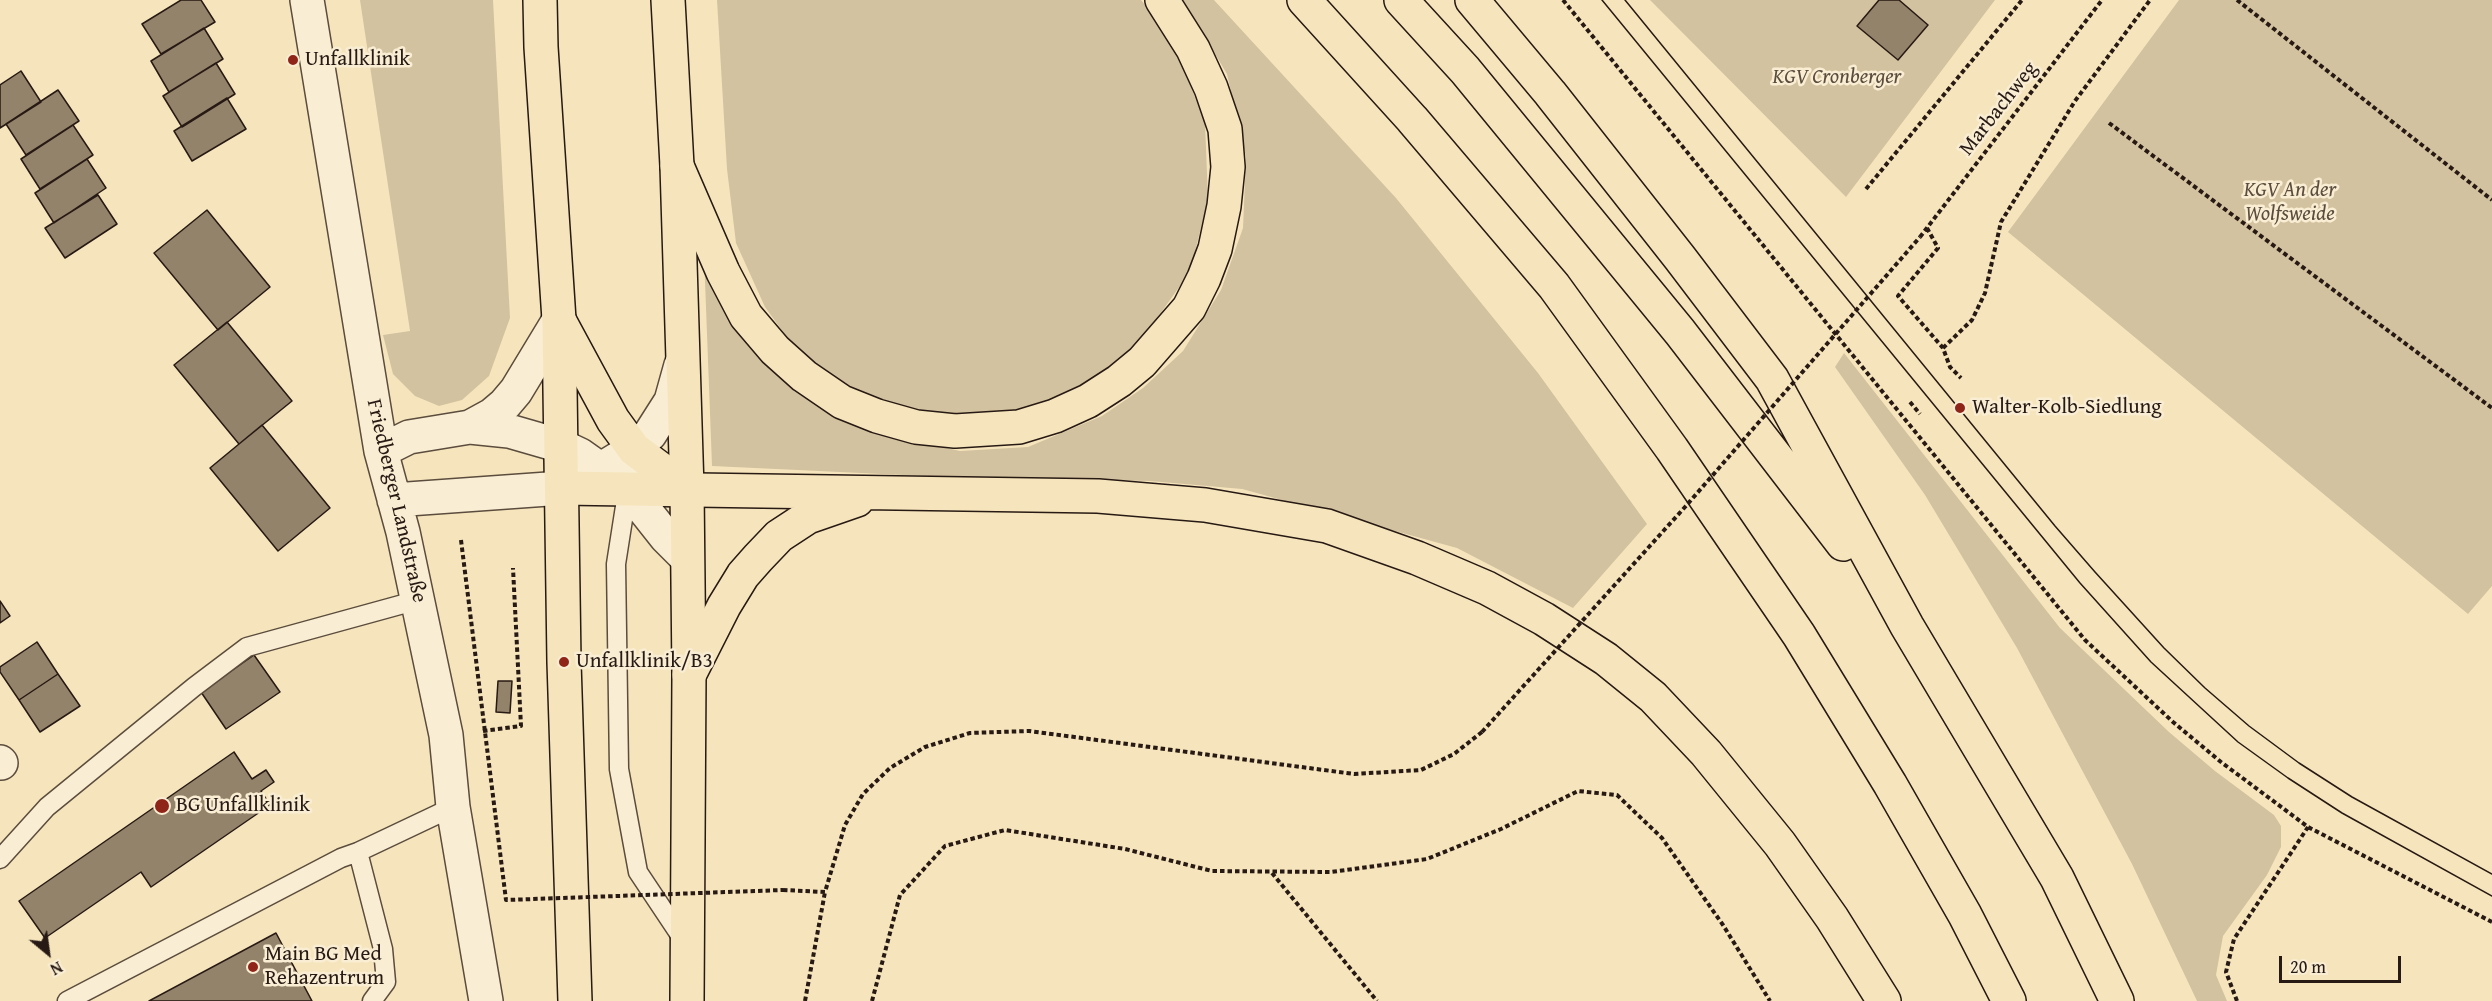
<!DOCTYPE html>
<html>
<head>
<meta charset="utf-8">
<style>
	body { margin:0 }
	#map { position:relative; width:2492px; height:1001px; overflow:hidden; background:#f6e5bc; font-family:"Gentium Book Plus",serif }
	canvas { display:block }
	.north { position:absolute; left:18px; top:923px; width:60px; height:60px; -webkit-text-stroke:4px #f9eed3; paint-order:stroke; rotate:151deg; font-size:16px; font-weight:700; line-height:24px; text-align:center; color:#271913 }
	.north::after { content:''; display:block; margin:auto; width:21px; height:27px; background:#271913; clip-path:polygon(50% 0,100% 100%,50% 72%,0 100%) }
	.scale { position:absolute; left:2279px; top:956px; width:122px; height:27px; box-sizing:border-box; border:3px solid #271913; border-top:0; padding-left:8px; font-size:18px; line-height:21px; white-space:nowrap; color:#271913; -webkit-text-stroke:4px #f9eed3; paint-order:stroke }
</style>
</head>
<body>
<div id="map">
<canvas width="2492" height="1001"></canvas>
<div class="north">N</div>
<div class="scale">20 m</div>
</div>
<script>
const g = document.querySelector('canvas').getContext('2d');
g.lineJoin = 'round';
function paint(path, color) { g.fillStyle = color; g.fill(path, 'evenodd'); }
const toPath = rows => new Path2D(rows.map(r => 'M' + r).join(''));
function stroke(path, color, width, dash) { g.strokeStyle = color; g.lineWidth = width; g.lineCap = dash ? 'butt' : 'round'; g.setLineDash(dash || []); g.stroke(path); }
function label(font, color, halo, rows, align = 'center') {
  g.font = font + ' "Gentium Book Plus",serif'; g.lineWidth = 5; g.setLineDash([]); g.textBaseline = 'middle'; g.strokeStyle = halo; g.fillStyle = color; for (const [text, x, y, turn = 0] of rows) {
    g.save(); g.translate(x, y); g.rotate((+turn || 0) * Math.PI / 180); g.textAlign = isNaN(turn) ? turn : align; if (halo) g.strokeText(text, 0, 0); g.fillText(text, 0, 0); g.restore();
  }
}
paint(toPath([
	[360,0,493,0,510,318,489,376,462,400,439,406,415,396,393,374,383,335,410,331],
	[717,0,1141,0,1171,36,1205,123,1208,199,1190,272,1137,346,1105,373,1057,399,988,418,929,418,856,392,797,351,765,307,736,243,727,169],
	[1183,0,1214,0,1396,198,1538,373,1647,524,1573,608,1457,548,1242,489,1150,481,946,477,712,466,704,255,809,399,870,431,960,451,1028,447,1102,416,1143,388,1183,351,1221,290,1243,228,1246,157,1227,74],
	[1650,0,1995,0,1846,197],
	[2179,0,2492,0,2492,586,2468,614,2008,232],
	[1844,353,2060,628,2169,732,2215,771,2274,815,2281,826,2281,847,2267,875,2223,936,2216,975,2227,1001,2197,1001,2132,864,2017,648,1925,495,1835,367]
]), '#d3c29f');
const building = toPath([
	[181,0,201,0,215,22,161,54,142,24,181,0],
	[1879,0,1899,0,1928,25,1898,60,1857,26,1879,0],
	[204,28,223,59,169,92,151,61,204,28],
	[216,63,235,94,182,127,163,96,216,63],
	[21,71,41,102,0,128,0,85,21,71],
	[58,90,79,121,26,155,6,124,58,90],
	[227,98,246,129,192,161,174,131,227,98],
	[73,125,93,155,40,189,21,159,73,125],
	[87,159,106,188,54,223,35,193,87,159],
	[98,195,117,224,65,258,45,228,98,195],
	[207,210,270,287,218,330,154,253,207,210],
	[227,322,292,401,239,444,174,365,227,322],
	[262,425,330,508,278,551,210,468,262,425],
	[0,601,10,616,0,623,0,601],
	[37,642,58,674,19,700,0,672,0,667,37,642],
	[254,655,280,692,226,729,201,692,254,655],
	[58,674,80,706,40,732,19,700,58,674],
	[498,681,512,681,510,713,496,712,498,681],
	[234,752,252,779,266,770,274,782,261,791,270,805,151,887,141,872,45,938,19,901,234,752],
	[276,933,312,1001,149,1001,276,933]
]);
paint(building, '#93836b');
stroke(building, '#271913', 1.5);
const service = toPath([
	[634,449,616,564,619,769,638,872,684,941],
	[358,852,383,949,386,982,372,1001],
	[0,859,47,807,194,687,247,647,418,600],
	[67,1001,341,858,358,852,453,807]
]);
const minor = toPath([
	[307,0,381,451,403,532,446,735,453,807,486,1001],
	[470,427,492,415,505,404,516,391,559,320],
	[381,451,409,437,470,427,509,431,561,446,580,455,628,489,666,537,687,558],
	[394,500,562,488,580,482,634,449,650,434,671,401,681,365],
	[0,762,1,763]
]);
const primary = toPath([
	[540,0,541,47,559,320,564,662,575,1001],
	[668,0,677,166,687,489,689,675,687,1001]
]);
const motorway = toPath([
	[1304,0,1412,119,1554,286,1672,449,1799,635,1890,784,1965,915,2009,1001],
	[1401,0,1465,70,1680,332,1843,544],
	[1472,0,1550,93,1680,258,1772,379,1907,626,2057,878,2117,1001],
	[677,166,723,272,746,316,775,350,804,376,842,402,877,416,916,427,955,431,1019,427,1055,416,1088,401,1119,381,1142,362,1189,308,1204,278,1215,249,1224,206,1228,167,1225,129,1211,88,1193,49,1162,0],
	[559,320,613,420,634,449,687,489],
	[562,488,1098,496,1205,505,1327,526,1417,558,1487,588,1544,619,1606,659,1653,697,1706,753,1780,844,1832,918,1884,1001],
	[689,675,724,606,743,575,758,558,779,536,808,517,857,500]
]);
stroke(service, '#5b4c3d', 21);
stroke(minor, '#5b4c3d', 36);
stroke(primary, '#271913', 36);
stroke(motorway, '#271913', 36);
stroke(toPath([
	[1563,0,2085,640,2173,722,2221,762,2308,827,2492,922],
	[2237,0,2492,200],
	[2109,123,2492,408],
	[1866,189,2022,0],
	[1927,228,1938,248,1898,296,1943,348,1950,367,1961,378],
	[1920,237,2102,0],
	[1943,348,1972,320,1985,293,2001,222,2075,101,2150,0],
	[1910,402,1920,414],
	[483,731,521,726,513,568],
	[1272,873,1377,1001],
	[783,890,825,892,845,825,863,794,890,768,925,747,970,733,1029,731,1354,774,1421,770,1454,754,1482,732],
	[805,1001,825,892],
	[872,1001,900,895,945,846,1005,830,1125,849,1212,871,1331,872,1427,859,1501,829,1578,791,1617,795,1662,838,1723,925,1770,1001],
	[2237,1001,2226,972,2234,939,2308,827]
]), '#271913', 4, [4.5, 3]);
stroke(service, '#f9eed3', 18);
stroke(minor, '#f9eed3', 33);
stroke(primary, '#f6e5bc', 33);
stroke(motorway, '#f6e5bc', 33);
stroke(toPath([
	[1602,0,2080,583,2151,662,2238,742,2288,778,2342,813,2492,896],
	[1625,0,2055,526,2095,572,2164,648,2205,688,2249,726,2299,763,2352,797,2492,874]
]), '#271913', 1.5);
stroke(toPath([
	[461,540,506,900,783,890],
	[1482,732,1685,507,1920,237]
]), '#271913', 4, [4.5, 3]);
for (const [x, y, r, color] of [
	[293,60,6,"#8f2418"],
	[1960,408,6,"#8f2418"],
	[564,662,6,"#8f2418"],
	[162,806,8,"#8f2418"],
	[253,967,6,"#8f2418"]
]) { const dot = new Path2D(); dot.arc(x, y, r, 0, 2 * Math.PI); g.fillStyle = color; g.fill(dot); stroke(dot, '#f9eed3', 2); }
label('21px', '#271913', '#f9eed3', [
	["Unfallklinik",305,60],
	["Walter-Kolb-Siedlung",1972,408],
	["Unfallklinik/B3",576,662],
	["BG Unfallklinik",176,806],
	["Main BG Med",265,955],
	["Rehazentrum",265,979]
], 'left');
label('italic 21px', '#5b4c3d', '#f9eed3', [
	["KGV Cronberger",1837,78],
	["KGV An der",2290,191],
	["Wolfsweide",2290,215]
]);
label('21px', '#271913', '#f9eed3', [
	["Marbachweg",1999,109,-52],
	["Friedberger Landstraße",396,501,77]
]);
</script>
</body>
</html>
